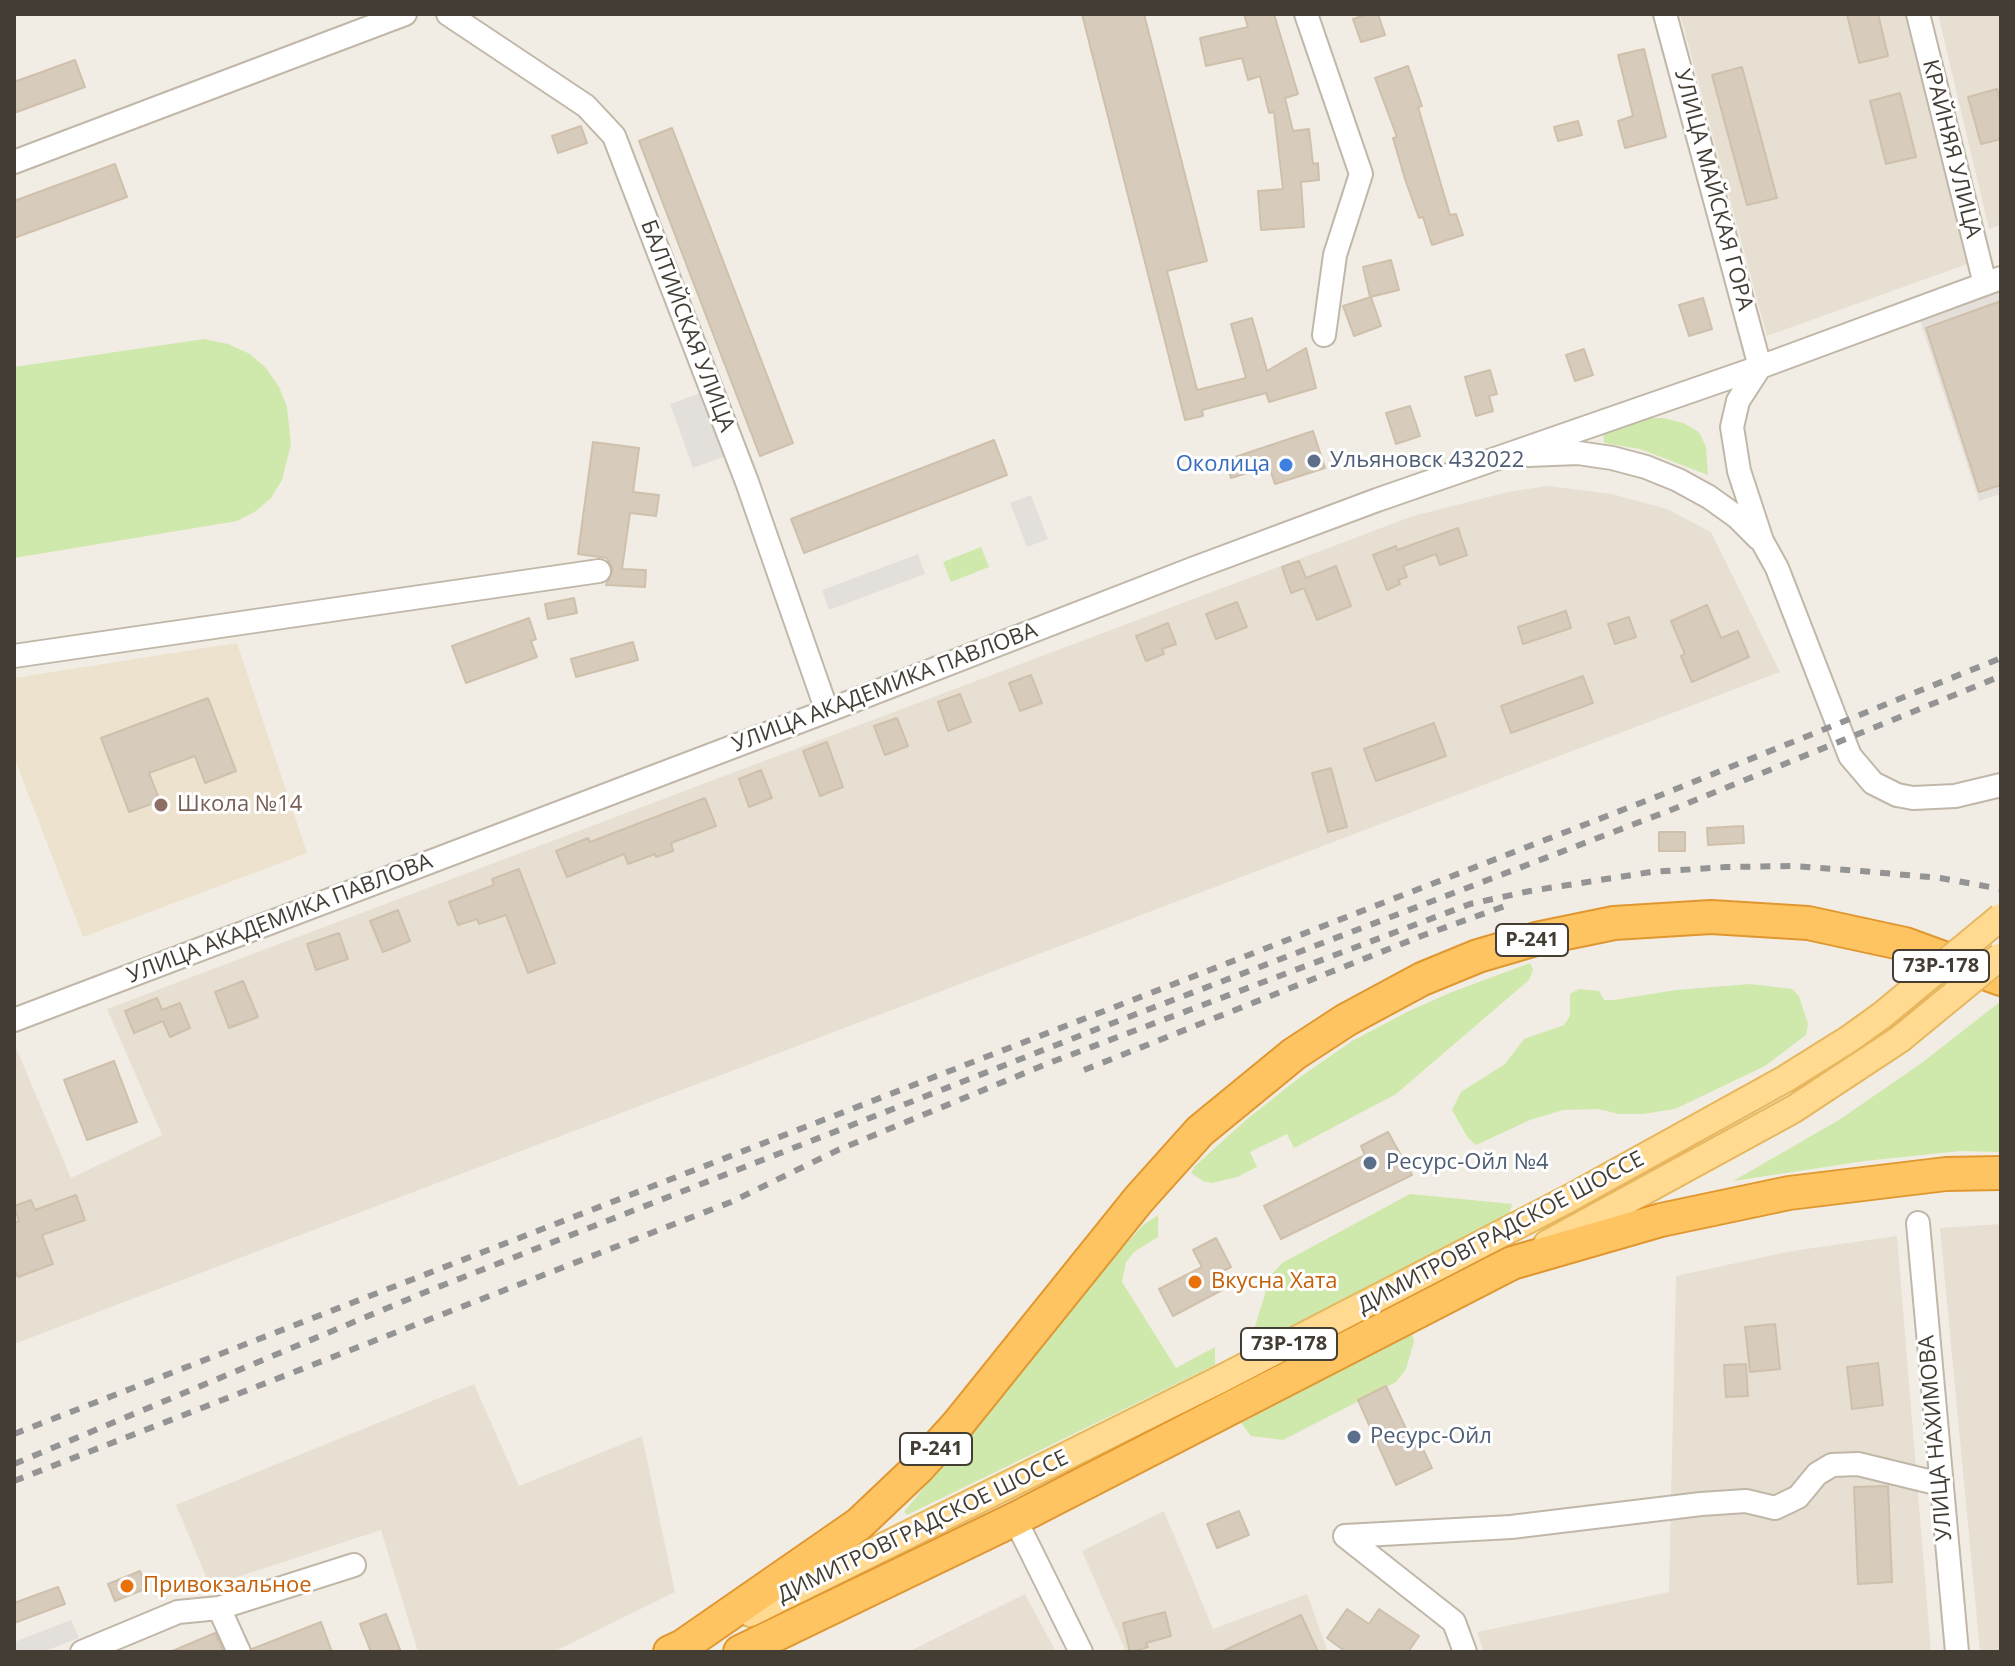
<!DOCTYPE html>
<html>
<head>
<meta charset="utf-8">
<style>
	body { margin:0 }
	#map { position:relative; width:2015px; height:1666px; overflow:hidden; background:#f2ede4; font-family:"Open Sans",sans-serif }
	canvas { display:block }
	.frame { position:absolute; inset:0; border:16px solid #443d34; pointer-events:none }
</style>
</head>
<body>
<div id="map">
<canvas width="2015" height="1666"></canvas>
<div class="frame"></div>
</div>
<script>
const g = document.querySelector('canvas').getContext('2d');
g.lineJoin = 'round';
function paint(path, color) { g.fillStyle = color; g.fill(path, 'evenodd'); }
const toPath = rows => new Path2D(rows.map(r => 'M' + r).join(''));
function stroke(path, color, width, dash) { g.strokeStyle = color; g.lineWidth = width; g.lineCap = dash ? 'butt' : 'round'; g.setLineDash(dash || []); g.stroke(path); }
function label(font, color, halo, rows, align = 'center') {
  g.font = font + ' "Open Sans",sans-serif'; g.lineWidth = 6; g.setLineDash([]); g.textBaseline = 'middle'; g.strokeStyle = halo; g.fillStyle = color; for (const [text, x, y, turn = 0] of rows) {
    g.save(); g.translate(x, y); g.rotate((+turn || 0) * Math.PI / 180); g.textAlign = isNaN(turn) ? turn : align; if (halo) g.strokeText(text, 0, 0); g.fillText(text, 0, 0); g.restore();
  }
}
paint(toPath([
	[1680,14,1907,14,1970,263,1767,336],
	[1938,14,2001,14,2001,225,1989,229],
	[1547,486,1612,494,1667,509,1711,532,1780,672,14,1344,14,1043,71,1178,162,1135,107,1009,1413,516,1508,492],
	[2001,1224,2001,1652,1980,1652,1940,1228],
	[1897,1236,1931,1652,1484,1652,1477,1632,1669,1592,1676,1276,1792,1251],
	[474,1384,519,1486,642,1436,675,1592,553,1652,418,1652,381,1530,210,1586,176,1505],
	[1164,1511,1213,1629,1307,1594,1328,1652,1126,1652,1082,1551],
	[1025,1594,1056,1652,908,1652]
]), '#e6dfd2');
paint(toPath([
	[2001,288,2001,494,1979,501,1919,318]
]), '#e4dfd9');
paint(toPath([
	[237,643,307,853,83,937,14,757,14,678]
]), '#ece2cd');
paint(toPath([
	[204,339,228,344,250,354,266,368,279,387,287,407,291,444,282,480,271,498,256,511,237,521,14,558,14,367],
	[1646,418,1663,418,1683,423,1699,432,1706,447,1708,475,1640,449,1604,443,1603,432],
	[981,547,989,567,951,582,943,562],
	[1530,963,1533,970,1529,980,1396,1094,1294,1148,1287,1134,1250,1152,1257,1167,1237,1177,1212,1183,1203,1181,1191,1173,1195,1166,1247,1119,1299,1078,1352,1041,1409,1011,1452,992],
	[1750,984,1792,989,1799,996,1808,1024,1806,1035,1765,1066,1675,1109,1643,1114,1619,1114,1598,1109,1563,1110,1530,1120,1476,1145,1468,1138,1452,1110,1461,1092,1505,1064,1524,1039,1564,1025,1570,1016,1570,994,1579,989,1599,991,1604,1000,1614,1000,1676,990],
	[2001,1001,2001,1152,1961,1151,1865,1161,1733,1181,1839,1120,1923,1062],
	[1410,1194,1512,1204,1509,1217,1258,1344,1251,1339,1271,1275,1282,1263],
	[1158,1215,1158,1237,1134,1252,1126,1262,1122,1282,1176,1368,1215,1347,1215,1365,907,1515,904,1512,1118,1253,1142,1226],
	[1412,1334,1414,1341,1406,1369,1396,1382,1283,1440,1251,1436,1241,1423]
]), '#cfe8ab');
paint(toPath([
	[703,392,726,456,693,468,670,404],
	[1031,495,1048,539,1027,547,1010,503],
	[918,554,925,574,829,610,822,590],
	[71,1620,79,1638,43,1652,14,1652,14,1642]
]), '#e3e0dc');
const building = toPath([
	[1082,14,1144,14,1207,261,1167,271,1197,390,1246,378,1231,324,1252,318,1267,371,1306,348,1316,388,1269,402,1266,393,1202,410,1203,416,1185,420,1082,14],
	[1244,14,1274,14,1298,94,1285,98,1293,131,1309,129,1313,164,1318,163,1319,180,1301,182,1304,227,1261,230,1258,191,1283,189,1274,112,1269,113,1260,76,1248,80,1242,58,1206,66,1200,38,1248,27,1244,14],
	[1369,14,1378,14,1385,35,1361,42,1353,19,1369,14],
	[1847,14,1878,14,1888,56,1859,63,1847,14],
	[1644,49,1666,137,1625,148,1618,121,1633,116,1618,55,1644,49],
	[75,60,85,87,14,113,14,82,75,60],
	[1408,66,1422,106,1418,107,1450,215,1456,214,1463,235,1432,245,1423,217,1419,218,1405,179,1393,138,1397,137,1375,78,1408,66],
	[1742,67,1777,198,1747,205,1712,75,1742,67],
	[1997,89,2001,104,2001,139,1981,144,1968,97,1997,89],
	[1900,93,1916,157,1886,164,1870,101,1900,93],
	[1578,121,1582,135,1558,141,1554,127,1578,121],
	[581,126,587,143,558,153,552,136,581,126],
	[672,128,793,443,760,456,639,141,672,128],
	[115,164,127,197,14,238,14,201,115,164],
	[1391,260,1399,290,1370,297,1363,267,1391,260],
	[1371,297,1381,326,1354,336,1343,306,1371,297],
	[1703,298,1712,329,1689,336,1679,305,1703,298],
	[2001,301,2001,485,1979,492,1926,328,2001,301],
	[1584,349,1593,375,1575,381,1566,355,1584,349],
	[1490,370,1497,394,1489,396,1493,411,1476,416,1465,377,1490,370],
	[1410,406,1420,436,1396,444,1386,413,1410,406],
	[1313,431,1325,468,1275,484,1269,466,1231,478,1226,460,1313,431],
	[994,440,1007,475,804,553,791,519,994,440],
	[593,442,639,448,633,492,659,495,656,516,630,513,622,569,646,570,645,587,606,585,613,570,607,558,578,554,593,442],
	[1458,528,1467,555,1440,565,1436,554,1403,566,1407,577,1398,580,1400,584,1387,590,1373,555,1396,546,1397,550,1458,528],
	[1299,561,1306,578,1336,566,1351,606,1317,620,1304,588,1291,593,1282,567,1299,561],
	[574,598,577,613,548,619,545,604,574,598],
	[1237,602,1247,627,1216,639,1206,614,1237,602],
	[1707,605,1721,638,1738,631,1749,657,1692,682,1681,656,1685,654,1671,621,1707,605],
	[1566,611,1571,628,1523,644,1518,627,1566,611],
	[1629,617,1636,637,1615,644,1608,624,1629,617],
	[529,618,536,639,531,641,537,657,466,683,452,646,529,618],
	[1168,623,1176,644,1162,649,1164,654,1146,661,1136,636,1168,623],
	[633,642,638,660,576,677,571,659,633,642],
	[1031,675,1042,703,1020,711,1009,683,1031,675],
	[1583,676,1593,703,1511,733,1501,706,1583,676],
	[960,694,971,722,948,731,938,702,960,694],
	[208,698,236,771,205,783,195,756,149,773,160,801,129,812,101,738,208,698],
	[897,718,908,746,885,755,874,726,897,718],
	[1434,723,1446,756,1376,781,1364,749,1434,723],
	[827,742,843,787,820,796,803,751,827,742],
	[1331,768,1347,827,1328,832,1312,773,1331,768],
	[761,770,772,798,749,807,739,779,761,770],
	[705,798,716,826,671,843,673,851,656,857,655,854,628,864,624,854,567,877,556,851,588,838,590,842,705,798],
	[1743,826,1744,843,1708,845,1707,828,1743,826],
	[1659,832,1685,832,1685,851,1659,851,1659,832],
	[519,869,555,963,528,973,506,915,479,924,477,919,458,925,449,902,494,885,492,879,519,869],
	[398,910,410,941,383,952,370,921,398,910],
	[339,933,348,959,316,970,307,944,339,933],
	[243,981,258,1017,229,1028,215,992,243,981],
	[157,998,162,1010,180,1003,190,1028,170,1037,163,1021,134,1033,125,1011,157,998],
	[114,1061,137,1122,87,1140,64,1080,114,1061],
	[1388,1132,1412,1175,1281,1239,1264,1206,1365,1155,1361,1146,1388,1132],
	[76,1195,85,1220,42,1235,53,1264,18,1277,14,1268,14,1223,19,1221,14,1206,31,1200,35,1210,76,1195],
	[1216,1238,1231,1267,1215,1275,1222,1290,1173,1316,1159,1289,1202,1267,1193,1250,1216,1238],
	[1775,1324,1780,1369,1750,1372,1745,1327,1775,1324],
	[1878,1363,1883,1405,1852,1409,1847,1367,1878,1363],
	[1746,1364,1748,1396,1726,1397,1724,1365,1746,1364],
	[1386,1386,1413,1444,1419,1441,1432,1468,1396,1485,1358,1400,1386,1386],
	[1888,1486,1892,1582,1858,1584,1854,1487,1888,1486],
	[1239,1511,1249,1535,1217,1548,1207,1524,1239,1511],
	[140,1571,147,1588,115,1601,108,1584,140,1571],
	[58,1587,65,1604,14,1623,14,1603,58,1587],
	[1347,1609,1369,1624,1379,1609,1419,1636,1408,1652,1346,1652,1327,1638,1347,1609],
	[1165,1612,1171,1636,1146,1643,1148,1647,1130,1652,1123,1623,1165,1612],
	[386,1614,401,1652,371,1652,360,1624,386,1614],
	[1301,1615,1318,1652,1221,1652,1301,1615],
	[321,1622,332,1652,253,1652,252,1649,321,1622],
	[215,1633,224,1652,170,1652,215,1633]
]);
paint(building, '#d7cbbc');
stroke(building, '#cfc0ac', 2);
const minor = toPath([
	[448,14,586,106,614,136,747,482,827,711],
	[1306,14,1361,174,1335,255,1324,335],
	[1665,14,1760,367],
	[1918,14,1985,284],
	[14,162,405,14],
	[1760,367,1738,401,1732,427,1739,471,1762,541,1777,568,1850,756,1873,783,1897,795,1913,798,1955,796,2001,785],
	[1528,455,1578,453,1612,458,1646,467,1678,480,1709,497,1737,517,1758,538],
	[14,656,599,571],
	[14,1020,827,711,1192,569,1377,500,1760,367,2001,278],
	[1918,1223,1957,1652],
	[1015,1519,1081,1652],
	[1345,1536,1511,1527,1701,1504,1746,1501,1775,1508,1798,1497,1817,1474,1832,1465,1858,1464,1940,1484],
	[1345,1536,1454,1622,1465,1652],
	[219,1608,239,1652],
	[82,1652,178,1612,219,1608,354,1565]
]);
const major = toPath([
	[1547,1244,1794,1109,1900,1039],
	[750,1613,1219,1380,1570,1198,1785,1079,1849,1039,1881,1016]
]);
const highway = toPath([
	[670,1652,683,1646,859,1524,918,1468,958,1424,1139,1199,1200,1131,1294,1054,1346,1020,1422,979,1478,956,1536,939,1614,923,1711,917,1808,923,1905,944,2001,979],
	[740,1652,1015,1519,1512,1263,1661,1220,1789,1193,1946,1174,2001,1173]
]);
stroke(minor, '#c1b7a9', 26);
stroke(major, '#e6b75e', 30);
stroke(highway, '#e09730', 36);
stroke(minor, '#fff', 22);
stroke(major, '#ffda90', 26);
stroke(highway, '#ffc462', 32);
stroke(toPath([
	[1084,1070,1424,935,1505,906],
	[14,1434,1661,795,2001,658],
	[14,1464,428,1291,1092,1031,1671,810,2001,676],
	[14,1481,731,1202,838,1150,1049,1063,1470,904,1530,891,1651,872,1726,867,1795,866,1861,871,1940,878,2001,889]
]), '#949494', 6, [10, 10]);
const majorBridge = toPath([
	[1881,1016,2001,917],
	[1900,1039,2001,956]
]);
stroke(majorBridge, '#e6b75e', 30, []);
stroke(majorBridge, '#ffda90', 26);
for (const [x, y, r, color] of [
	[1314,461,8,"#5c6f8a"],
	[1286,465,8,"#3f7fe0"],
	[161,805,8,"#8d6e63"],
	[1370,1163,8,"#5c6f8a"],
	[1195,1282,8,"#e8710a"],
	[1354,1437,8,"#5c6f8a"],
	[127,1586,8,"#e8710a"]
]) { const dot = new Path2D(); dot.arc(x, y, r, 0, 2 * Math.PI); g.fillStyle = color; g.fill(dot); stroke(dot, '#fff', 3); }
for (const [x, y, w] of [
	[1532,940,72],
	[1941,966,96],
	[1289,1344,96],
	[936,1449,72]
]) { const box = new Path2D(); box.roundRect(x - w / 2, y - 16, w, 32, 6); g.fillStyle = '#fff'; g.fill(box); stroke(box, '#443d34', 2); }
label('bold 20px', '#443d34', null, [
	["Р-241",1532,940],
	["73Р-178",1941,966],
	["73Р-178",1289,1344],
	["Р-241",936,1449]
]);
label('22px', '#443d34', '#fff', [
	["КРАЙНЯЯ УЛИЦА",1951,149,76],
	["УЛИЦА МАЙСКАЯ ГОРА",1713,190,75],
	["БАЛТИЙСКАЯ УЛИЦА",687,326,69],
	["УЛИЦА АКАДЕМИКА ПАВЛОВА",885,688,-21],
	["УЛИЦА АКАДЕМИКА ПАВЛОВА",280,919,-21],
	["ДИМИТРОВГРАДСКОЕ ШОССЕ",1501,1233,-28],
	["УЛИЦА НАХИМОВА",1936,1438,-95],
	["ДИМИТРОВГРАДСКОЕ ШОССЕ",923,1527,-26]
]);
label('22px', '#4e5e75', '#fff', [
	["Ульяновск 432022",1330,461],
	["Ресурс-Ойл №4",1386,1163],
	["Ресурс-Ойл",1370,1437]
], 'left');
label('22px', '#366cbe', '#fff', [
	["Околица",1270,465]
], 'right');
label('22px', '#785e54', '#fff', [
	["Школа №14",177,805]
], 'left');
label('22px', '#c56008', '#fff', [
	["Вкусна Хата",1211,1282],
	["Привокзальное",143,1586]
], 'left');
</script>
</body>
</html>
